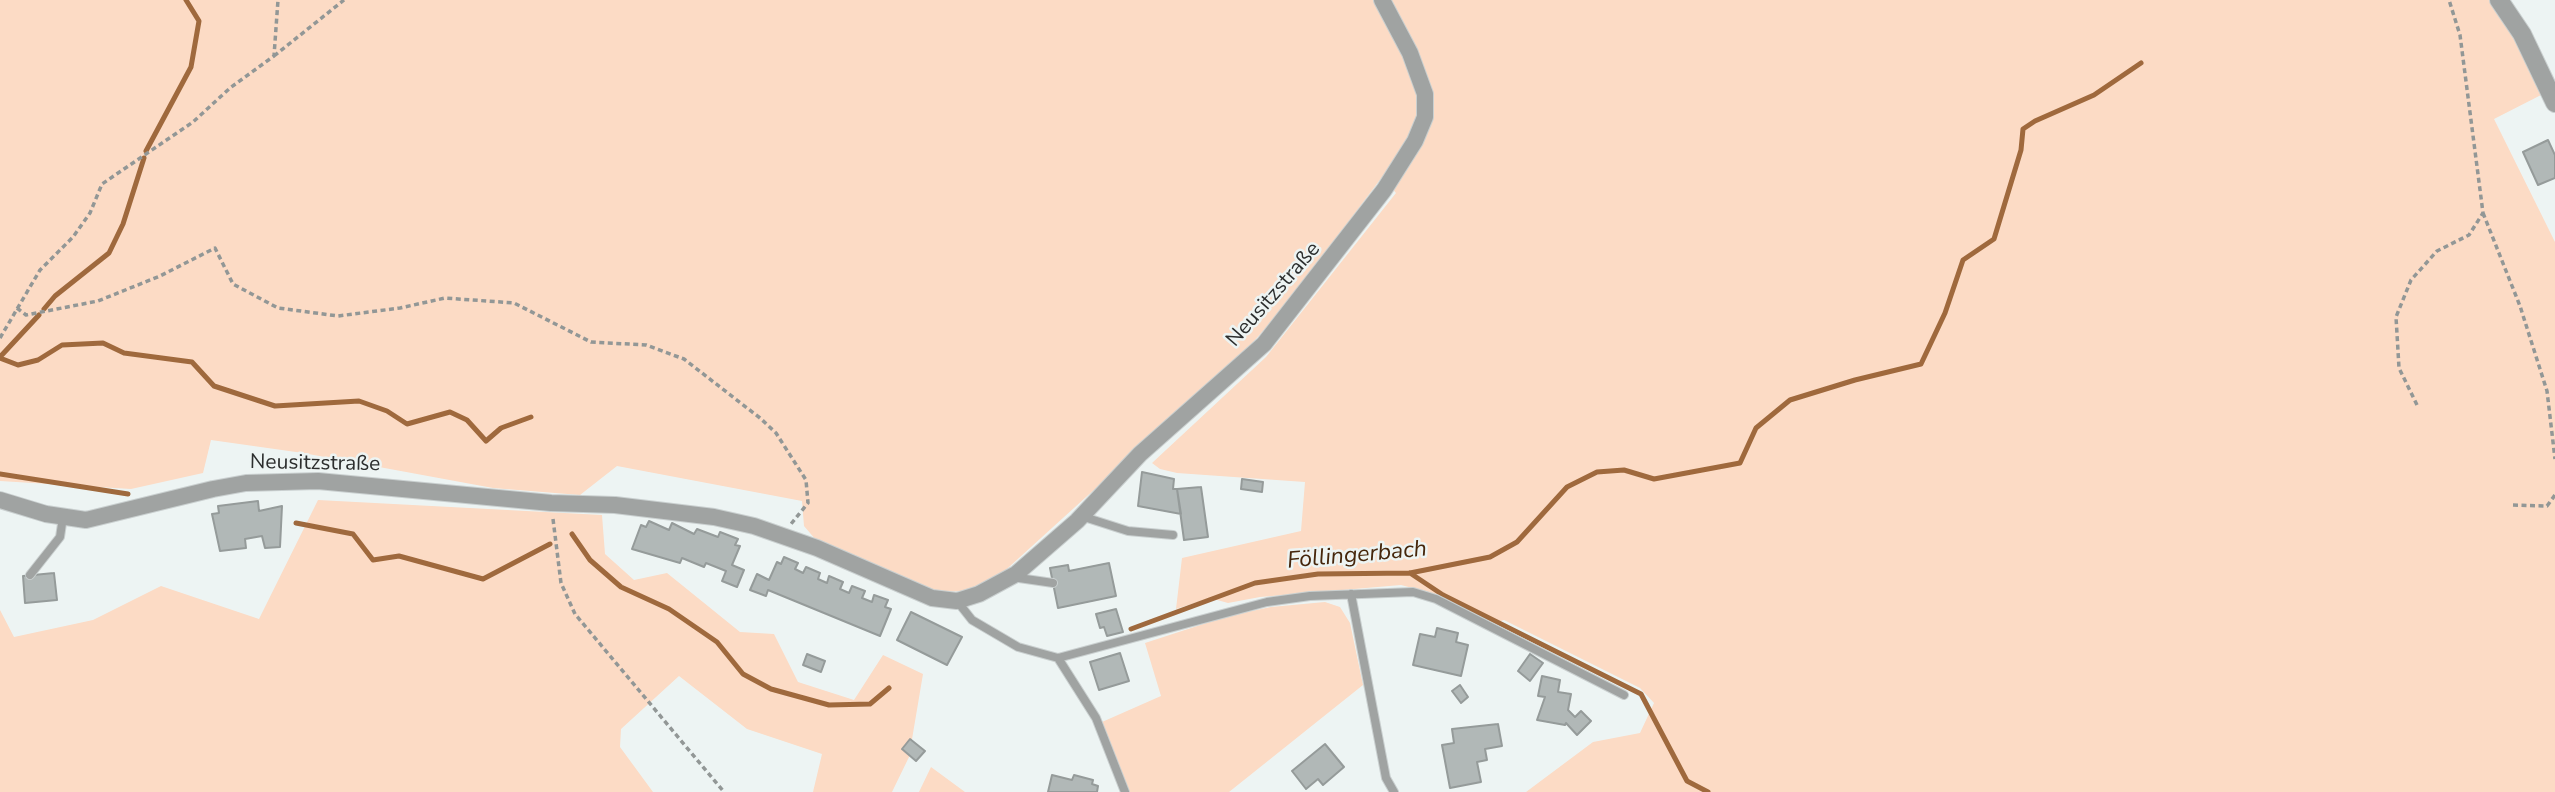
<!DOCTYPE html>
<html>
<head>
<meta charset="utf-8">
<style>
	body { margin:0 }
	canvas { display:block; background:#edf4f3 }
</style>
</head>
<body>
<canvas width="2555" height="792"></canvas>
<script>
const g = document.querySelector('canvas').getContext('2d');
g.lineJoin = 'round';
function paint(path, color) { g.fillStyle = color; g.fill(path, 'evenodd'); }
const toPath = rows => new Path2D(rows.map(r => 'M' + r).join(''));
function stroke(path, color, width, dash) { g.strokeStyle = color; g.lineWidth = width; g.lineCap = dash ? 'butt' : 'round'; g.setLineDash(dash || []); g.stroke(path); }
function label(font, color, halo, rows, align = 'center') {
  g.font = font + ' "Nunito Sans",sans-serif'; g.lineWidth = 5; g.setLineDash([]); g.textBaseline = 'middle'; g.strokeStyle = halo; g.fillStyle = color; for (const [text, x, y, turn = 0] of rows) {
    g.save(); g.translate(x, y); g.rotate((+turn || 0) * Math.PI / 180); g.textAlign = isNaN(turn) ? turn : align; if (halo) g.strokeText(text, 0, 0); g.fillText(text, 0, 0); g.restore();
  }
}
paint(toPath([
	[0,0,2489,0,2515,39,2543,94,2494,119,2555,242,2555,792,1526,792,1593,742,1640,733,1654,703,1640,688,1504,620,1494,623,1424,591,1401,585,1260,597,1228,603,1210,598,1176,609,1182,558,1301,531,1305,482,1177,473,1160,469,1152,463,1266,357,1396,193,1382,177,1286,305,1238,359,998,577,964,591,937,592,816,540,804,526,802,501,617,466,580,495,493,488,303,453,211,440,203,473,131,489,0,481],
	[318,500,602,515,605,554,634,580,667,573,740,632,774,634,798,682,854,700,883,655,923,674,909,757,892,792,813,792,822,754,747,729,679,676,621,729,620,747,653,792,0,792,0,610,14,637,93,620,161,586,259,619],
	[1325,602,1340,607,1350,623,1363,685,1229,792,1128,792,1102,722,1161,696,1145,643,1228,616,1271,607],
	[931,767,965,792,919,792]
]), '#fcdbc5');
stroke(toPath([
	[146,151,191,67,199,21,186,0],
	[44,309,55,296,109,253,123,224,144,158],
	[0,357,39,315],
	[0,358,18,365,38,360,62,345,103,343,124,353,192,362,214,386,275,406,359,401,387,411,407,424,450,412,467,420,486,441,501,428,531,417],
	[0,474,128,494],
	[296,523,353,534,373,560,399,556,483,579,550,544],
	[572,534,590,560,621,587,669,609,717,642,743,674,771,689,829,705,870,704,889,688],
	[1410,573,1443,595,1641,694,1687,781,1708,792],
	[1131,629,1255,583,1318,574,1410,573,1490,557,1517,542,1567,487,1597,472,1624,470,1654,479,1740,463,1756,428,1790,400,1855,380,1921,364,1945,313,1963,260,1994,239,2021,150,2023,129,2035,121,2094,95,2141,63]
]), '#9f693d', 5);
const building = toPath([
	[2548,140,2555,155,2555,178,2538,185,2523,152,2548,140],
	[1142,472,1174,479,1173,489,1177,489,1181,514,1138,506,1142,472],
	[1242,479,1263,482,1262,492,1241,489,1242,479],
	[1201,487,1208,537,1184,540,1177,489,1201,487],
	[258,501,259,511,282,506,280,547,265,548,262,536,245,539,246,548,220,551,212,514,219,513,218,506,258,501],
	[649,521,669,530,672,523,694,534,697,529,718,537,720,532,738,539,735,545,740,546,732,565,744,570,737,587,722,581,726,571,706,563,704,567,682,558,680,563,632,549,641,525,646,527,649,521],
	[784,557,798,563,795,569,803,573,806,567,820,573,818,579,827,583,829,576,843,582,840,589,849,593,852,586,865,591,862,598,872,602,874,595,888,600,885,607,891,609,880,636,768,590,766,596,750,590,757,574,769,580,777,562,781,564,784,557],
	[1109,563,1116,596,1058,608,1050,568,1068,565,1069,571,1109,563],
	[54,573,57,600,25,603,23,576,54,573],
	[1116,609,1123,632,1107,636,1104,627,1100,628,1096,614,1116,609],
	[911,612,962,637,947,665,897,640,911,612],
	[1437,628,1458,633,1456,642,1468,645,1461,676,1413,665,1420,634,1435,637,1437,628],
	[1120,653,1129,681,1099,690,1090,662,1120,653],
	[807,654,825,661,821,672,803,665,807,654],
	[1530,654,1543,663,1530,681,1518,671,1530,654],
	[1542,676,1560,680,1558,692,1571,694,1568,710,1575,717,1581,711,1591,721,1577,735,1566,723,1565,725,1537,720,1545,697,1538,696,1542,676],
	[1460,685,1468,697,1461,703,1452,691,1460,685],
	[1498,724,1502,746,1485,749,1487,760,1477,762,1481,782,1450,788,1442,745,1454,743,1452,729,1498,724],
	[910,739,925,751,916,761,902,749,910,739],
	[1325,744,1344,767,1323,785,1318,779,1306,789,1292,771,1325,744],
	[1052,775,1072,780,1074,775,1093,780,1092,784,1098,786,1097,792,1048,792,1052,775]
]);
paint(building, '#b1b8b7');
stroke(building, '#959b9a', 2);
const service = toPath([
	[1081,516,1128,531,1173,535],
	[30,575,60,537,63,517],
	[1012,577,1053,583],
	[1351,594,1386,778,1394,792],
	[957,601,972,620,1018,647,1058,658,1267,602,1310,596,1413,592,1436,599,1624,695],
	[1058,658,1096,718,1125,792]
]);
const minor = toPath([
	[0,500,46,514,86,520,213,489,246,483,318,481,551,503,615,505,714,517,754,526,817,548,932,598,957,601,979,594,1016,574,1077,521,1140,454,1264,344,1384,190,1415,141,1425,117,1425,94,1410,53,1382,0]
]);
const tertiary = toPath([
	[2499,0,2522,34,2555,103]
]);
stroke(service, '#cad0d0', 10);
stroke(minor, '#cad0d0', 18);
stroke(tertiary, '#cad0d0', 20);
stroke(toPath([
	[274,56,344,0],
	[2483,213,2520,306,2547,391,2555,459],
	[17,308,26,315,98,301,160,276,215,248,233,284,278,308,338,316,400,308,445,298,514,303,591,342,646,345,684,359,760,418,776,433,806,480,808,503,791,524],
	[0,338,40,270,73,237,90,213,102,184,193,122,230,88,274,56,278,0],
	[2417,405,2399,368,2396,317,2411,280,2437,251,2469,235,2483,213,2460,35,2449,0],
	[2513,505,2547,506,2555,495],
	[553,519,561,583,575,614,724,792]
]), '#929796', 3.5, [5, 3.5]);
stroke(service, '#a0a3a2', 8);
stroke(minor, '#a0a3a2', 16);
stroke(tertiary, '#a0a3a2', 18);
label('21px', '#2c2e2e', '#edf4f3', [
	["Neusitzstraße",1274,295,-49],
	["Neusitzstraße",315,464,1]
]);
label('italic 23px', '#46260b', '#edf4f3', [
	["Föllingerbach",1357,556,-5]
]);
</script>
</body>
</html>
